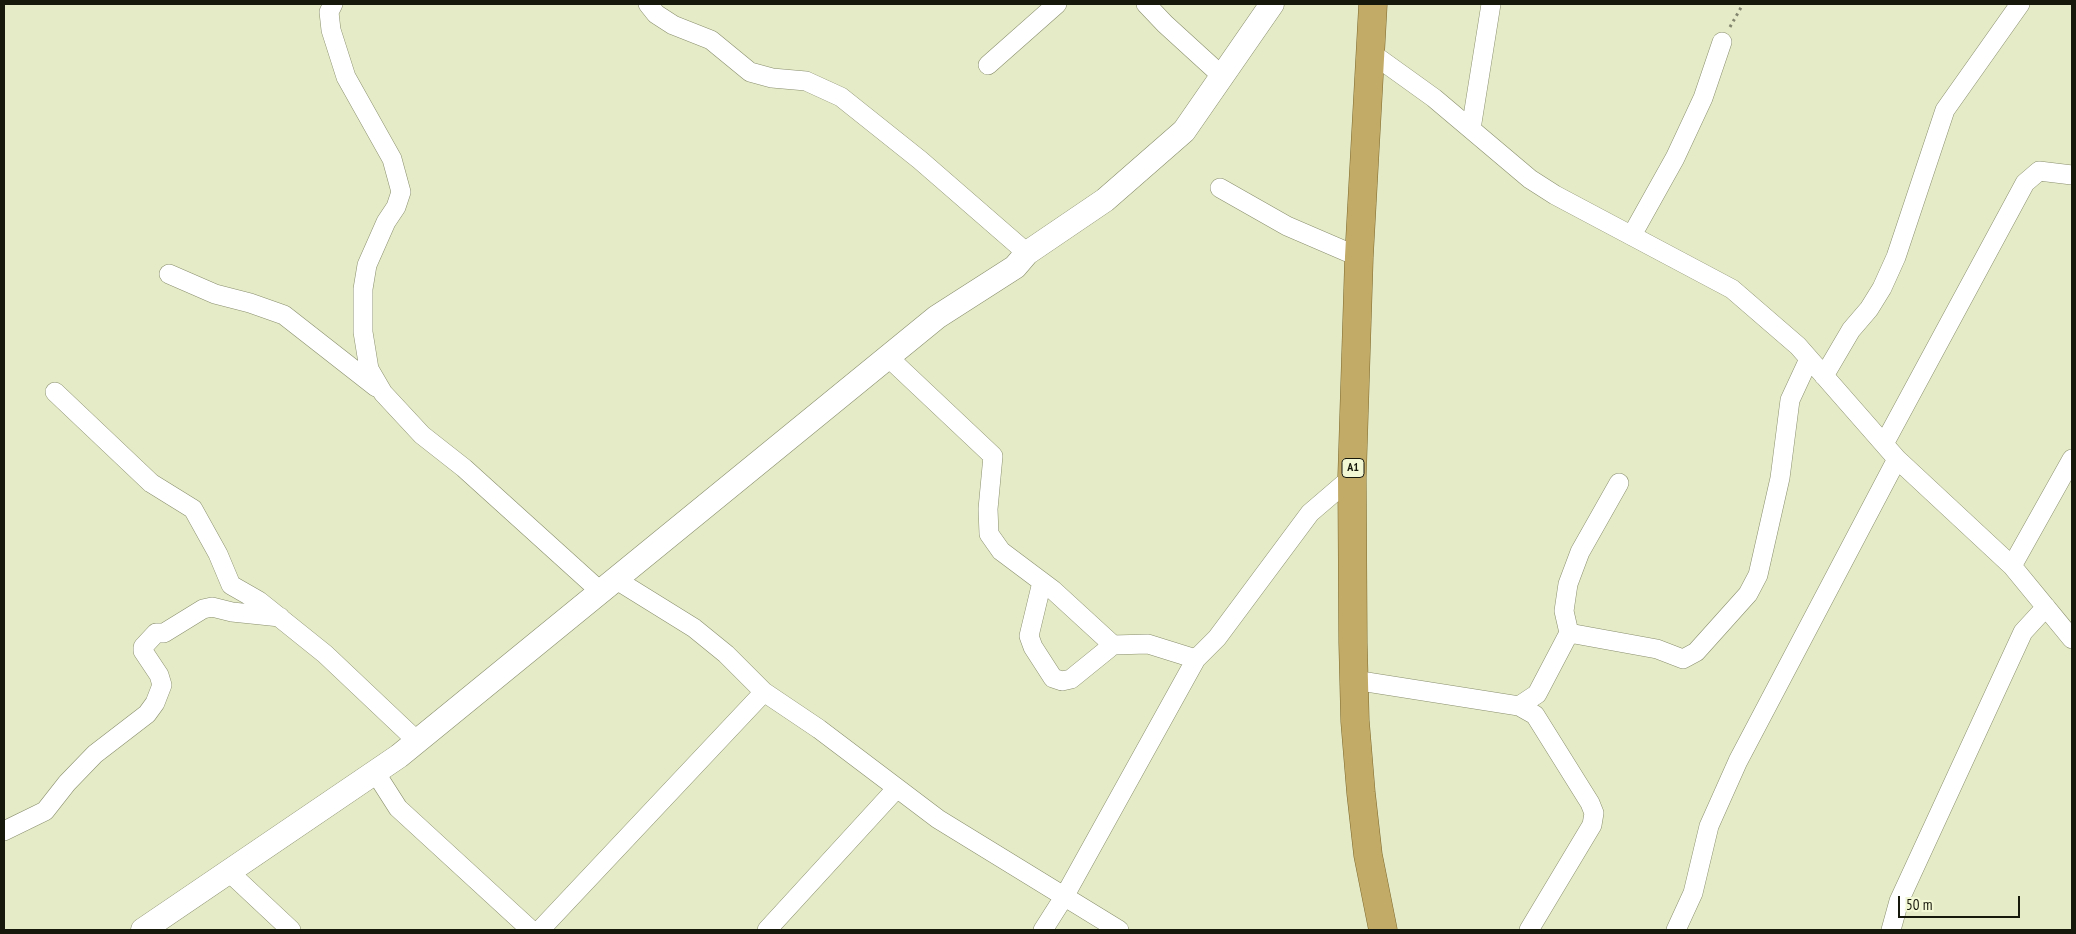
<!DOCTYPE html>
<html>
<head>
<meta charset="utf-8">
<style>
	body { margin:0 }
	#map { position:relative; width:2076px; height:934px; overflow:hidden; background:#e6ebc7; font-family:"PT Sans Narrow",sans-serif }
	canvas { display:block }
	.frame { position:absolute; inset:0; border:5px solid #17180c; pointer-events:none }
	.scale { position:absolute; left:1898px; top:896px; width:122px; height:22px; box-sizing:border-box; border:2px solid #17180c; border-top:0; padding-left:6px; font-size:15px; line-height:18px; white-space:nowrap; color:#17180c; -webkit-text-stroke:4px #f3f8d4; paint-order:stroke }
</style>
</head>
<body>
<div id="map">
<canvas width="2076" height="934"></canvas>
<div class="frame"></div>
<div class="scale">50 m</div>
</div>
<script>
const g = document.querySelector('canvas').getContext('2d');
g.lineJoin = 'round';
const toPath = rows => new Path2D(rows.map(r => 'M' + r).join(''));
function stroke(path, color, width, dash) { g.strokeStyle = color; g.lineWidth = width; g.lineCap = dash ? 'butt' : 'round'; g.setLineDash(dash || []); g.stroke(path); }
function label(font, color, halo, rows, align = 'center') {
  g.font = font + ' "PT Sans Narrow",sans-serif'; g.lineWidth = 4; g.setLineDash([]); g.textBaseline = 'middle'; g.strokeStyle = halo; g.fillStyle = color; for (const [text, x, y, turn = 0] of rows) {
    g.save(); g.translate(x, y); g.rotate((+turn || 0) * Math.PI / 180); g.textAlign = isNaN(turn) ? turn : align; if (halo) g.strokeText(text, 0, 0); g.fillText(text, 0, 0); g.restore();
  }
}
const minor = toPath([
	[333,4,329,12,331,30,346,77,392,159,401,192,396,207,386,222,367,265,363,289,363,332,369,369,383,393,422,435,464,468,600,591],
	[648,4,656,14,673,25,711,40,750,72,772,78,806,81,841,97,920,160,1027,253],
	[1146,4,1165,24,1222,76],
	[1370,52,1434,98,1530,179,1555,195,1732,289,1798,346,1897,459,2012,566,2072,639],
	[988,65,1057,4],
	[1471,129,1491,4],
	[1220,188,1287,226,1359,257],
	[1632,235,1675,158,1703,98,1722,42],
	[169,274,215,294,250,303,284,315,376,387],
	[888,357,993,456,988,509,989,534,1001,551,1053,590,1113,645],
	[1824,376,1851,330,1869,309,1882,288,1896,257,1945,110,2020,4],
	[55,392,151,483,193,509,218,554,231,585,259,601,325,654,417,741],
	[1884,444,2025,183,2039,171,2072,175],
	[2012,566,2072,459],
	[615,579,694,628,726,654,764,692,819,729,938,819,1119,930],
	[1042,582,1029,636,1033,647,1053,678,1062,681,1071,679,1113,645,1148,644,1196,659],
	[1569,633,1657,649,1683,659,1696,652,1748,594,1758,575,1780,478,1790,400,1809,359],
	[1354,680,1519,706,1537,694,1569,633,1564,611,1568,584,1580,552,1619,483],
	[1519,706,1535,715,1590,803,1594,813,1592,825,1529,930],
	[375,772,398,808,531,930],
	[4,831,45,811,67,783,95,754,147,714,155,703,162,685,159,675,143,651,143,647,156,633,164,633,203,609,212,607,232,612,280,617],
	[228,871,291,930],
	[540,930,764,692],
	[767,930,897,788],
	[1043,930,1064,897,1196,659,1217,638,1310,513,1352,477],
	[1676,930,1693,893,1709,826,1738,761,1897,459],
	[1891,930,1899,901,2023,632,2046,607]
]);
const tertiary = toPath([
	[143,930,399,756,937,317,1015,267,1027,253,1105,200,1184,131,1272,4]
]);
const trunk = toPath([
	[1373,4,1359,257,1352,477,1353,643,1355,721,1361,793,1368,855,1383,930]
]);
stroke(minor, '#898e6d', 20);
stroke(tertiary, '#898e6d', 25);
stroke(trunk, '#7c692e', 29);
stroke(toPath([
	[1730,27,1743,4]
]), '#83866e', 3, [2.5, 4]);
stroke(minor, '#fff', 19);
stroke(tertiary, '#fff', 24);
stroke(trunk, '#c2aa67', 28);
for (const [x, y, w] of [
	[1353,468,22]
]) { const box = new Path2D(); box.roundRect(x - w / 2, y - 9.5, w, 19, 4); g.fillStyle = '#f3f8d4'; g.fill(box); stroke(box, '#17180c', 1); }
label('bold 12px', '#17180c', null, [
	["A1",1353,468]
]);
</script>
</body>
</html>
